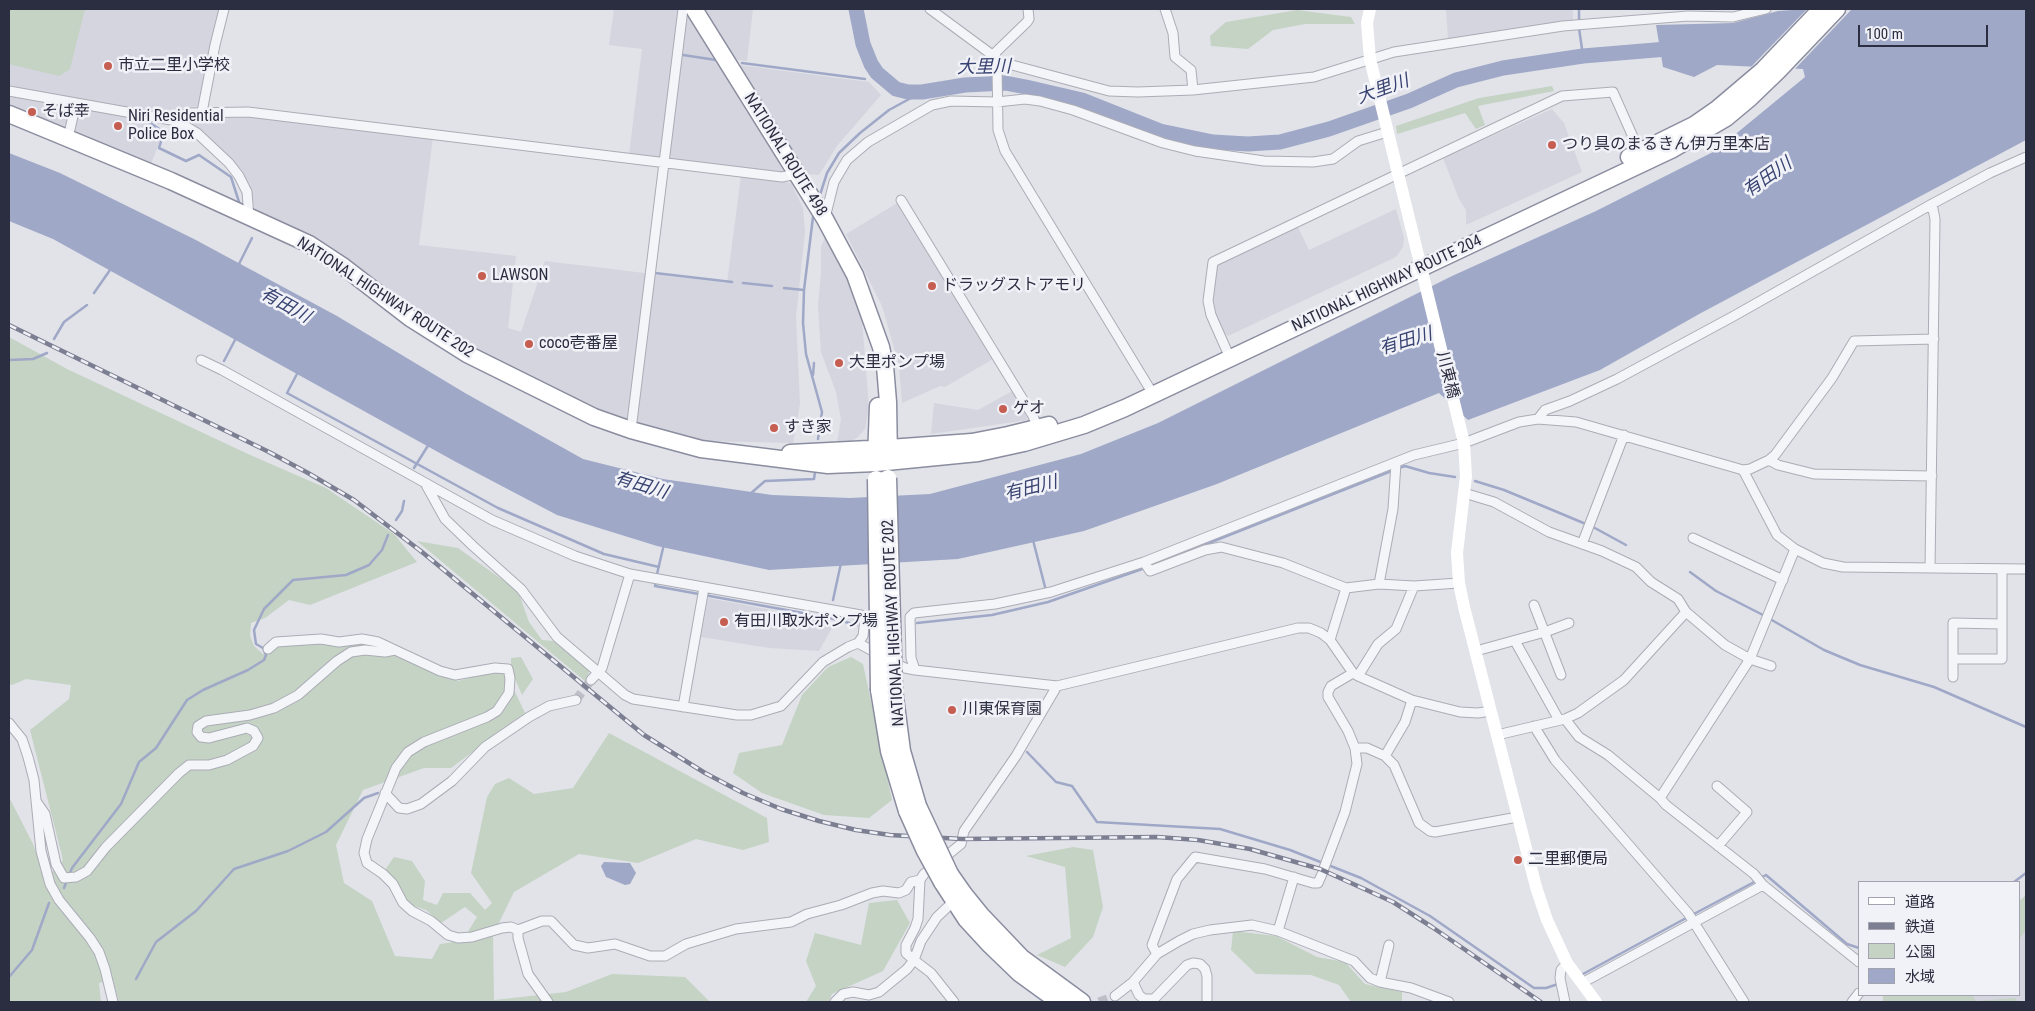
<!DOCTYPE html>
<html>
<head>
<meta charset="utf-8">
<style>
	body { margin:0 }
	#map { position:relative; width:2035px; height:1011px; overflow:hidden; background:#e2e3e9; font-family:"Roboto Condensed","Noto Sans JP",sans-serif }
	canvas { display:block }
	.frame { position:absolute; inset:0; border:10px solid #2b2d40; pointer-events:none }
	.legend { position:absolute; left:1858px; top:881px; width:162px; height:115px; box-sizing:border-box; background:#f1f2f7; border:1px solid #a2a3ae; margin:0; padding:6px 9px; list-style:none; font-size:15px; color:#2b2d40 }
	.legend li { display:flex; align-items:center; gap:10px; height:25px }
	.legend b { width:25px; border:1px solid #a2a3ae }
	.scale { position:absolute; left:1858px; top:25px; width:130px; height:22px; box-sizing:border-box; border:2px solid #2b2d40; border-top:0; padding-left:6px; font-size:15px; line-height:18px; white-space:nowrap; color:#2b2d40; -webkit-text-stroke:4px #f1f2f7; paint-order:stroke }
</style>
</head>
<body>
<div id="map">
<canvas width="2035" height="1011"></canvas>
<div class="frame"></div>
<ul class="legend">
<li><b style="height:6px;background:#fff"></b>道路</li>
<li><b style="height:6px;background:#7c7f92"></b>鉄道</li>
<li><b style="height:14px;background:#c4d3c4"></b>公園</li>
<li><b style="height:14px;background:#9fa8c7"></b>水域</li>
</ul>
<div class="scale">100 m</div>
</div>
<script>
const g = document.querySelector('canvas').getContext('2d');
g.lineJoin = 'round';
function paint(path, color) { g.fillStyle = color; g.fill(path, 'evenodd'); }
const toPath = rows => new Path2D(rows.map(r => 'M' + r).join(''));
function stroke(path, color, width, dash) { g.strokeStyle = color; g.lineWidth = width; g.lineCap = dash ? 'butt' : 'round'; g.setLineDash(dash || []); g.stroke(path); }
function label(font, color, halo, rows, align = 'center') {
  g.font = font + ' "Roboto Condensed","Noto Sans JP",sans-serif'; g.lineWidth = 5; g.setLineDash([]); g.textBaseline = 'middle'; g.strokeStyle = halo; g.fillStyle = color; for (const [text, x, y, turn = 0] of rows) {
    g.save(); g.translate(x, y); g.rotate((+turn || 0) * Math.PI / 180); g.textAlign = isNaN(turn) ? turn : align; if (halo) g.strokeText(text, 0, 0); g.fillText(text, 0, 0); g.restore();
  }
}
paint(toPath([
	[9,9,218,9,221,10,199,106,182,108,168,115,9,87],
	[614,9,679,9,660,158,629,155,642,49,609,45],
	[704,9,753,9,747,61,736,60],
	[1446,9,1573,9,1573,21,1448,40],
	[690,17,779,162,783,171,779,174,666,159,685,18],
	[739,65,869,82,881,95,837,146,819,175,806,174],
	[9,94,144,118,164,131,151,164,9,106],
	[1552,109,1564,123,1582,172,1466,225,1466,210,1459,199,1443,158],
	[243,115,433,137,419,245,516,256,508,328,521,332,545,261,727,283,741,176,791,183,803,208,805,232,796,317,800,404,793,443,701,441,625,421,510,369,465,345,414,312,313,235,255,210,251,192,238,170,187,123,189,117],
	[899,202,993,359,945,387,940,386,902,403,899,365,882,306,846,234],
	[1396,209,1404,238,1403,247,1396,257,1228,336,1221,329,1216,314,1213,297,1218,264,1298,227,1309,250],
	[826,236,845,270,862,319,869,408,865,429,858,437,850,442,837,442,841,419,836,392,821,352,818,305,821,273,821,246],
	[1014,390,1028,420,931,434,934,403,978,410],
	[708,598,824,620,832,628,819,651,769,648,701,637],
	[2026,895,2026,1002,1888,1002,1890,995,2019,995,2019,901]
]), '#d4d5de');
paint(toPath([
	[9,9,85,9,70,69,59,76,9,64],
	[1297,10,1351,17,1355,24,1305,24,1273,30,1248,49,1211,46,1210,36,1226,22],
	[1552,86,1554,91,1478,106,1485,125,1476,129,1465,113,1397,134,1396,126,1479,98],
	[9,337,67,369,248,454,326,488,394,534,417,562,310,605,289,600,265,618,251,623,250,636,254,646,263,654,279,646,361,642,458,681,496,671,507,675,525,713,451,768,424,768,363,790,336,845,344,883,372,901,395,956,432,959,440,944,462,941,477,917,465,907,441,923,426,910,411,905,385,870,394,857,412,861,425,881,423,900,437,905,443,893,470,893,485,910,492,903,471,873,487,797,495,784,509,778,534,794,573,788,609,733,767,818,769,842,743,850,696,839,638,863,579,854,514,892,493,935,494,1000,566,992,612,974,685,977,710,1002,119,1002,113,980,99,983,101,1002,9,1002,9,797,33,844,46,879,63,860,30,730,69,699,71,685,26,679,12,685,9,684],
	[417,541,458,548,518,591,529,622,542,640,553,641,590,670,585,681],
	[521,657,533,679,522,695,511,670,511,658],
	[851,657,863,664,892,800,869,818,824,815,762,793,733,773,739,753,782,745,802,695,828,667],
	[1073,847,1093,850,1103,907,1093,937,1065,967,1037,955,1071,938,1065,867,1026,856],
	[2026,895,2026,929,2019,940,2019,901],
	[897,900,910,923,883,971,832,994,829,1002,806,1002,816,986,806,961,815,933,861,945,869,903],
	[1233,931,1276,936,1317,957,1345,962,1365,984,1402,992,1402,1002,1351,1002,1339,985,1311,975,1256,974,1231,950],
	[1883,995,1972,995,1976,1001,2015,998,2018,1002,1883,1002]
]), '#c4d3c4');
paint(toPath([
	[1806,9,2026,9,2026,140,1701,313,1600,370,1468,420,1439,393,1217,484,1084,531,958,559,769,570,657,546,557,515,456,462,53,239,9,221,9,153,60,173,194,239,337,316,465,393,583,459,663,479,772,495,850,498,930,494,1081,454,1158,423,1452,276,1596,211,1715,151,1805,77,1803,69,1717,65,1694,77,1663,67,1656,25,1733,23,1778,11],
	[604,862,630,863,636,873,630,884,625,885,606,877,601,866]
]), '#9fa8c7');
paint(toPath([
	[1807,9,1852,9,1793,71,1749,69]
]), '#e2e3e9');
stroke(toPath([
	[1579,9,1579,20],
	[1579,28,1583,56],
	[683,55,716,60],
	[742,63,865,79],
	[9,95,20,97],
	[144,119,164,132,159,148,186,161,199,155,231,177,239,202],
	[819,198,827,173,839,153,860,133,889,110,922,92],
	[813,217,804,290,803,323,806,354,822,412,818,439],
	[238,266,252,238],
	[655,273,732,282],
	[743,283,772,286],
	[784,288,804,290],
	[94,293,110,270],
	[54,339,64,322,87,305],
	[9,360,33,359,47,353],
	[224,361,236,338],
	[298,372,287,393,498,508,604,554,659,567],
	[813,375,814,363],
	[414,468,429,444],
	[1399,468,1405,466,1429,473,1455,477],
	[1475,481,1504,490,1550,509,1593,527,1626,545],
	[750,494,765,481,814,479,815,472],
	[396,520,402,511,404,501],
	[1033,540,1045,587],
	[1171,558,1394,470],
	[1690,572,1716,591,1763,615,1824,650,1860,665,1934,687,2026,727],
	[657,574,664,544],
	[656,582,655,586,830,618,857,625],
	[833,600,841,563],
	[917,623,992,615,1048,602,1145,568],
	[1027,752,1056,782,1072,786,1097,822,1220,829,1290,850,1361,878,1430,916,1534,988,1546,988,1558,984],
	[69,875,72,868,121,804,139,762,156,748,187,700,203,690,248,670,264,660,266,655,263,648,256,644,254,630,264,609,293,580,346,575,369,565,382,550,388,535],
	[1760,878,1766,875,1847,944,1859,948],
	[2014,882,2026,873],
	[64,888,67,880],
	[1692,915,1756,881],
	[1583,974,1688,917],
	[9,977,32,950,49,903],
	[136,979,156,942,196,911,234,869,288,851,326,832,364,798,378,793]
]), '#9fa8c7', 2.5);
stroke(toPath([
	[856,9,863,44,871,64,877,73,896,89,908,92,922,92,965,85,1005,83,1026,87,1082,100,1160,131,1213,142,1248,144,1280,142,1329,129,1409,101,1456,80,1503,68,1583,56,1679,48]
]), '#9fa8c7', 15);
stroke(toPath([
	[576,700,591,680],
	[1099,1002,1115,996]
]), '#bdbfc7', 9, [9, 4.5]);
const street = toPath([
	[930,9,995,57,997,65,998,130,1005,151,1153,394],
	[1165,9,1173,33,1175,57,1191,70,1193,90],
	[995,57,996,52,1027,22,1029,19,1028,9],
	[997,61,1109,91,1138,92,1193,90,1314,77,1394,52,1563,26,1688,16,1733,17,1766,9],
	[9,91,177,121,181,116,189,113,248,112,782,177,796,174],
	[202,112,215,45,224,9],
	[177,121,197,133,229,163,239,176,247,192,249,217],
	[68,138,76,103],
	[901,200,1033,416,1039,432],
	[825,218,834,182,847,160,868,142,932,105,951,101,997,102,1025,99,1040,101,1073,110,1163,143,1195,151,1264,161,1313,162,1333,159,1358,141,1387,132],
	[1230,358,1211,315,1208,301,1213,262,1562,96,1613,92,1641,155],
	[201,360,222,370,492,520,575,556,630,574,861,615,865,619,863,636,858,643,848,647,823,662,781,706,751,715,737,715,633,699,625,695,557,637,521,589,473,546,445,519,425,483],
	[1538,419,1545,410,1570,401,1617,379,1732,317,1932,204,1990,173,2026,157],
	[631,430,683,9],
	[1769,460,1778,465,1814,474,1932,476],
	[1743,470,1777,535,1795,549,1823,563,1843,567,2026,569],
	[1464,493,1494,502,1549,532,1602,551,1636,567,1651,582,1678,599,1686,612,1725,645,1750,659,1771,666],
	[1693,538,1783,580],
	[1582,544,1624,435],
	[1144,562,1150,571,1205,550,1221,547,1283,563,1346,588],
	[1930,568,1935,219,1932,204],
	[1379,584,1393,509,1396,463],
	[1534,605,1561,675],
	[1330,640,1346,588,1379,584,1414,586,1459,583],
	[1515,641,1559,720],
	[858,643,880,655],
	[268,649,276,642,321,639,339,642,362,639,378,642,395,650],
	[1476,651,1545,632,1569,623],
	[1953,659,2002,659,2002,569],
	[891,661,905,668,915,670,1057,686,1298,628,1309,628,1321,633,1330,640,1353,673,1358,676,1412,700,1460,712,1478,713,1491,711],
	[915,670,911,658,910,617,914,613,995,604,1051,592,1144,562,1414,455,1464,443,1519,422,1538,419,1576,422,1743,470,1750,469,1769,460,1775,455,1832,378,1854,341,1934,339],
	[1358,676,1378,644,1396,629,1414,586],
	[1953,677,1953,623,2002,624],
	[591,680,602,668,630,574],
	[683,707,704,588],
	[1565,719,1579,737,1608,755,1660,798,1666,805,1754,874,1763,885,1859,962],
	[9,723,22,739,28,757,34,780,41,851,50,884,59,900,90,938,99,952,105,969,113,1002],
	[1534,726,1555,760,1688,913,1744,1002],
	[1497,735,1565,719,1578,713,1624,680,1686,612],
	[1355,748,1367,748,1385,756,1394,765,1419,823,1430,831,1435,832,1518,817],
	[1385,756,1405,722,1412,700],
	[1717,786,1747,812,1718,846],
	[385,793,399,808,407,809,421,804,452,781,485,747,529,717,549,706,576,700],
	[1660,798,1750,659,1795,549],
	[36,801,45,814,56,864,64,878,76,877,87,871,106,847,179,773,189,765,209,765,227,760,253,746,258,738,254,731,247,728,209,738,201,737,197,732,198,726,206,721,250,715,274,708,298,695,337,661,351,652,365,650,385,652,395,650,440,671,455,675,495,668,508,669,510,678,509,693,497,711,487,717,424,742,408,752,396,768,367,839,364,853,367,863,383,874,393,884,403,903,412,911,431,921,448,935,458,938,472,937,502,928,511,927,518,930,542,921,551,921,574,945,588,948,615,944,650,956,665,956,686,944,736,929,791,922,807,914,841,905,872,893,883,891,899,893,906,890,911,882,920,880],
	[1324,868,1345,812,1357,764,1355,748,1348,731,1328,697,1328,692,1331,686,1353,673],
	[954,901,937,917,921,941,914,960,931,973,954,1002],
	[518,930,518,938,528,974,548,1002],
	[1278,931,1294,877],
	[1157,954,1152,945,1177,879,1195,857,1265,869,1313,883,1318,883,1322,874],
	[1133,982,1139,995,1144,999,1154,999,1187,965,1193,963,1200,964,1205,969,1207,976,1207,1002],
	[1380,982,1389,945],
	[1582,983,1763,885],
	[1115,996,1133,982,1157,954,1179,941,1193,934,1210,930,1252,925,1278,931,1354,961,1370,978,1380,982,1411,988,1449,1002],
	[835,1002,843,994,853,992,869,995,879,992,907,969,914,960,906,953,906,945,915,928,918,919,920,880,924,874,961,844,964,831,1016,756,1057,686],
	[1565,1002,1560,978,1561,970,1567,963],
	[1852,1002,1859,993]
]);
const highway = toPath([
	[694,9,825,219,855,275,881,347,885,366,888,402,889,459],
	[9,114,171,181,309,244,344,267,410,318,467,354,594,417,631,430,701,449,828,465,876,463,978,453,1024,443,1084,425,1125,408,1671,150,1726,118,1750,98,1778,71,1837,9],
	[1629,157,1694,125,1717,109,1763,70,1821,9],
	[790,453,889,448,972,442,1008,435,1049,425],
	[876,459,878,406],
	[879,690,889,751,907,811],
	[894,690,902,751,918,806],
	[950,874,964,894,981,915,1022,958,1082,1002],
	[942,882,966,919,990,945,1019,973,1059,1002]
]);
stroke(street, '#abacb6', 11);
stroke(highway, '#8a8d9f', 19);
stroke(street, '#f4f5f8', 9);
stroke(toPath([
	[1370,9,1367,23,1370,59,1464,443,1466,476,1457,553,1459,583,1464,607,1536,887,1547,920,1567,963,1596,1002]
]), '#fff', 12);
stroke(highway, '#fff', 16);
const rail = toPath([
	[9,325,269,452,308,473,354,500,422,552,644,735,705,773,743,793,781,809,819,821,856,830,890,835,962,839,1157,837,1198,840,1250,849,1320,869,1393,902,1432,927,1541,1002]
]);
stroke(rail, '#7c7f92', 4.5);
stroke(rail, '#f1f2f7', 2.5, [8]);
const highwayBridge = toPath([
	[888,478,894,690],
	[876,479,879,690],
	[918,806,950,874],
	[907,811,925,851,942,882]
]);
stroke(highwayBridge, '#8a8d9f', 19, []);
stroke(highwayBridge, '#fff', 16);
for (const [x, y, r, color] of [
	[108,66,5,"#c55d50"],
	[32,112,5,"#c55d50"],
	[118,126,5,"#c55d50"],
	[1552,145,5,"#c55d50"],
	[482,276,5,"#c55d50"],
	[932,286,5,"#c55d50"],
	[529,344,5,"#c55d50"],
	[839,363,5,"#c55d50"],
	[1003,409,5,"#c55d50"],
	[774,428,5,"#c55d50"],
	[724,622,5,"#c55d50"],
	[952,710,5,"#c55d50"],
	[1518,860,5,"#c55d50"]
]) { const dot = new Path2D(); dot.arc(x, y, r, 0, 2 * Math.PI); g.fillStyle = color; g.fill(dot); stroke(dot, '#f1f2f7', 2); }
label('16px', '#2b2d40', '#f1f2f7', [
	["市立二里小学校",118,66],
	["そば幸",42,112],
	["Niri Residential",128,117],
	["Police Box",128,135],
	["つり具のまるきん伊万里本店",1562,145],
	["LAWSON",492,276],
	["ドラッグストアモリ",942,286],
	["coco壱番屋",539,344],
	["大里ポンプ場",849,363],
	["ゲオ",1013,409],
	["すき家",784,428],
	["有田川取水ポンプ場",734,622],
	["川東保育園",962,710],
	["二里郵便局",1528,860]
], 'left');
label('16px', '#2b2d40', '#f1f2f7', [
	["NATIONAL ROUTE 498",785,155,58],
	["NATIONAL HIGHWAY ROUTE 204",1387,284,-25],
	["NATIONAL HIGHWAY ROUTE 202",385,298,33],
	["川東橋",1447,375,76],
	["NATIONAL HIGHWAY ROUTE 202",894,623,-93]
]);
label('italic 18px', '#384371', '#f1f2f7', [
	["大里川",984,68,-1],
	["大里川",1383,90,-20],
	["有田川",1768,178,-35],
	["有田川",285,306,29],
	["有田川",1406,342,-17],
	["有田川",641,486,17],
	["有田川",1031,489,-14]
]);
</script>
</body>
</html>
